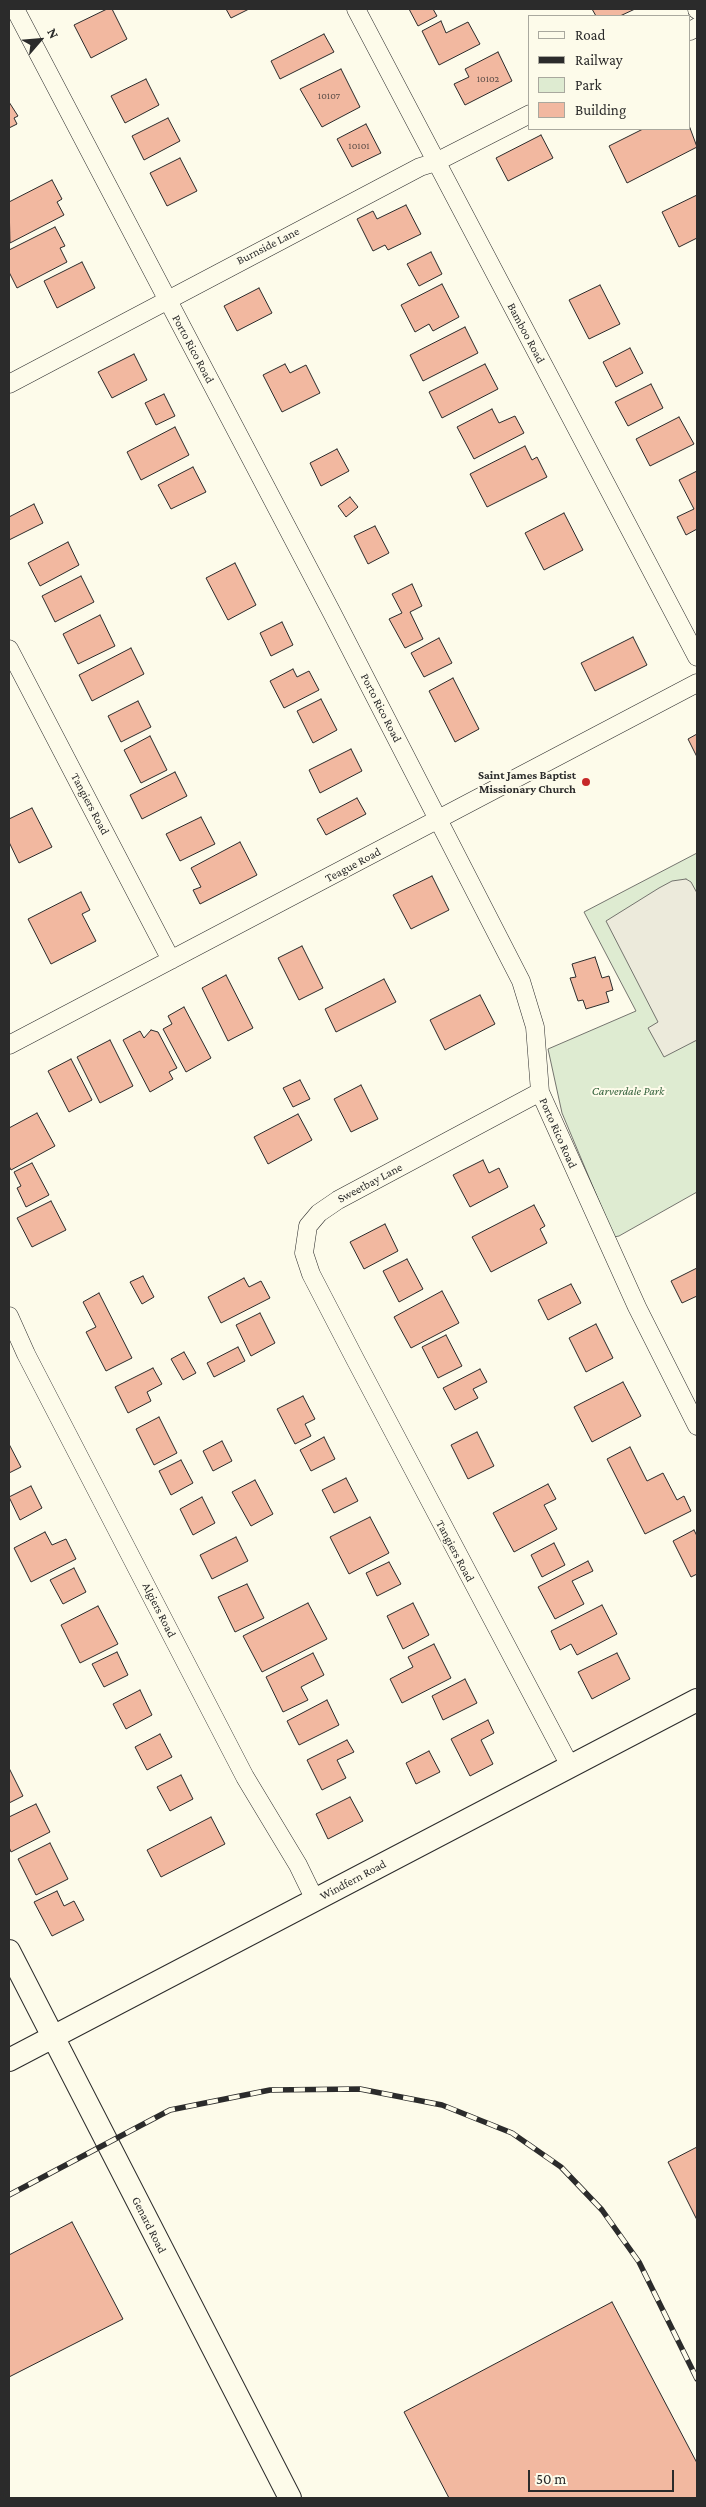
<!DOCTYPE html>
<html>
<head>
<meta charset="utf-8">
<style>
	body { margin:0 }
	#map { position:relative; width:706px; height:2507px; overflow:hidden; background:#fdfbea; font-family:"Crimson Pro",serif }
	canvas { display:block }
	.frame { position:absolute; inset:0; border:10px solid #2b2b2b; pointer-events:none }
	.legend { position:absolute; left:528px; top:15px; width:162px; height:115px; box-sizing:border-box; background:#fdfbea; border:1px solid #a9a89e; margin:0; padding:6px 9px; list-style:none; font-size:15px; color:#2b2b2b }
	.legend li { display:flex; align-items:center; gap:10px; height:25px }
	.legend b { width:25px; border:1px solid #a9a89e }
	.north { position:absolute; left:15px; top:15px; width:50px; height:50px; -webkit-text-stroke:4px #fdfbea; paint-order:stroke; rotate:63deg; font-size:14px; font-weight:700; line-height:20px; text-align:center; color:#2b2b2b }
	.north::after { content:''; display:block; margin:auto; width:18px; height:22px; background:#2b2b2b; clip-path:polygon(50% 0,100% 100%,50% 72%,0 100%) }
	.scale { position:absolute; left:528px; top:2470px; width:146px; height:22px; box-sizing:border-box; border:2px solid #2b2b2b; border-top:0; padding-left:6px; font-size:15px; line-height:18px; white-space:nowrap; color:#2b2b2b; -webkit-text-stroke:4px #fdfbea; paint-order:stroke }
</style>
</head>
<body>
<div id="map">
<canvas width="706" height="2507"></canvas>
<div class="frame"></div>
<ul class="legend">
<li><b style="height:6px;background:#fdfbea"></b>Road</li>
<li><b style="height:6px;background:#2b2b2b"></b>Railway</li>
<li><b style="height:14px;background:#deebd1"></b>Park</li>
<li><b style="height:14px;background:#f2b8a0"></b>Building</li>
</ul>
<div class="north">N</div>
<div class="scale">50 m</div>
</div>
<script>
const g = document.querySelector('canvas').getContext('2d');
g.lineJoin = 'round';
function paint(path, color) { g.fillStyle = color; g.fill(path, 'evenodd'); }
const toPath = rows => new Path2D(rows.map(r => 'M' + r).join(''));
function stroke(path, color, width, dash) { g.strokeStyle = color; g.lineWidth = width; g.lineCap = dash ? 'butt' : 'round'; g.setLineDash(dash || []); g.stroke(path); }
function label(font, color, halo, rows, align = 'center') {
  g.font = font + ' "Crimson Pro",serif'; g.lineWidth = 4; g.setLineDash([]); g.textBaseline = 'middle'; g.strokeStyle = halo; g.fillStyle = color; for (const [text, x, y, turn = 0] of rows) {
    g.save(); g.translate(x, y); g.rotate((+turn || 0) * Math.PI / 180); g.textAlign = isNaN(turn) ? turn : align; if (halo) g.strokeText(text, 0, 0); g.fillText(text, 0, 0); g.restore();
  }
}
const green = toPath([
	[697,853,697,1192,619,1236,614,1237,562,1113,548,1049,636,1011,584,912,697,853]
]);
paint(green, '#deebd1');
stroke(green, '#74746e', 1);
const parking = toPath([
	[686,879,691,882,697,893,697,1040,664,1057,648,1028,658,1022,606,921,659,888,672,881,686,879]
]);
paint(parking, '#eceadb');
stroke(parking, '#74746e', 1);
const building = toPath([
	[107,9,112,9,127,39,91,58,74,25,107,9],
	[226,9,249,9,231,18,226,9],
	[409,9,433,9,437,16,418,26,409,9],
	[592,9,635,9,620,16,596,16,592,9],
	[441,21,446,33,468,22,480,44,439,65,422,31,441,21],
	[324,34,334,52,280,79,271,61,324,34],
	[498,52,512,81,465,105,454,84,469,77,465,69,498,52],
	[341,69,360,107,322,127,300,89,341,69],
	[146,79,159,105,125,123,111,96,146,79],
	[9,102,18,116,14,118,17,124,9,128,9,102],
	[168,118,180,141,144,160,132,136,168,118],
	[366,124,381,153,352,167,337,139,366,124],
	[690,128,697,147,627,183,609,146,643,129,690,128],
	[541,135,553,158,508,181,496,158,541,135],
	[180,158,197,191,167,206,150,173,180,158],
	[52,180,62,199,57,202,64,215,10,243,9,202,52,180],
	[697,195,697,238,679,247,662,212,697,195],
	[406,205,421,234,388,250,385,245,373,251,357,219,373,211,377,219,406,205],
	[55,227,65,246,60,248,67,262,17,288,9,272,9,250,55,227],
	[431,252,442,274,419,286,407,264,431,252],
	[82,262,95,288,57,308,44,281,82,262],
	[442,284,459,317,433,331,429,324,415,332,401,305,442,284],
	[600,285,620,324,589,339,569,300,600,285],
	[259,288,272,313,237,331,224,306,259,288],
	[465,327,478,353,423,381,410,355,465,327],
	[630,348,643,373,616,387,603,362,630,348],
	[134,354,147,380,112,398,98,372,134,354],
	[285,364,290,373,306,365,320,393,282,412,263,375,285,364],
	[485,364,498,389,442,418,429,392,485,364],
	[651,384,663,408,628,426,615,402,651,384],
	[164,394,175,416,156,425,145,403,164,394],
	[492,409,499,423,515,416,524,433,474,459,457,427,492,409],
	[679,417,694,444,650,466,636,439,679,417],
	[175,427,189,455,141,480,127,452,175,427],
	[525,446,532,460,537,457,547,477,487,507,470,474,525,446],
	[337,449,349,471,321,486,310,463,337,449],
	[193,467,206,492,171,509,158,485,193,467],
	[697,471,697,529,686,535,677,517,694,509,679,480,697,471],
	[350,497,358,507,346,517,338,506,350,497],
	[34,504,43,523,9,540,9,517,34,504],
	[564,513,583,550,544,570,525,533,564,513],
	[375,526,389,553,368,564,354,536,375,526],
	[68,542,79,565,40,586,28,563,68,542],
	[235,563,256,605,228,620,206,578,235,563],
	[81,576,94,602,55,622,42,596,81,576],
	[412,584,422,606,410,612,423,639,405,648,389,619,402,613,392,594,412,584],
	[100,615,115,646,78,664,63,634,100,615],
	[282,622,293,645,271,656,260,633,282,622],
	[633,637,647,665,595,691,581,663,633,637],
	[439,638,452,663,424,677,411,653,439,638],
	[131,648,144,674,92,701,79,675,131,648],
	[293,669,297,677,309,671,319,690,284,708,270,681,293,669],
	[453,678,479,729,455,742,429,691,453,678],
	[321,699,337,730,313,743,297,711,321,699],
	[138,701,151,727,121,742,108,716,138,701],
	[697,734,697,757,688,739,697,734],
	[150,736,167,770,141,783,124,750,150,736],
	[351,749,362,771,320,793,309,770,351,749],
	[175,772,187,796,142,819,130,795,175,772],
	[357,798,366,814,326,835,317,819,357,798],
	[32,808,52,847,19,863,9,842,9,819,32,808],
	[201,817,215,844,180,861,166,834,201,817],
	[240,842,257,875,200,904,193,890,201,887,191,868,240,842],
	[432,876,449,910,411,929,393,895,432,876],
	[81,892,90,910,82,914,96,941,51,964,28,919,81,892],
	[302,946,323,988,299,1000,278,958,302,946],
	[595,957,602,978,609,976,613,990,606,992,609,1002,586,1009,583,1000,578,1001,570,978,576,977,572,964,595,957],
	[226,975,253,1028,228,1041,202,988,226,975],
	[384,979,396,1002,336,1032,325,1009,384,979],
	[480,995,495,1024,445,1050,430,1020,480,995],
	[184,1007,211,1058,186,1072,163,1029,172,1024,168,1016,184,1007],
	[151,1030,158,1032,177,1068,169,1072,173,1079,150,1092,123,1040,140,1031,144,1038,151,1030],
	[110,1040,133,1086,100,1103,77,1057,110,1040],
	[71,1059,92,1100,69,1112,48,1071,71,1059],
	[300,1080,310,1099,293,1107,283,1088,300,1080],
	[361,1085,378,1119,351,1132,334,1099,361,1085],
	[37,1113,55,1146,11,1170,9,1166,9,1128,37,1113],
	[298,1114,312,1140,268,1164,254,1137,298,1114],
	[483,1160,489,1173,499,1168,508,1187,470,1207,453,1175,483,1160],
	[32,1163,49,1195,26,1207,17,1188,21,1186,14,1172,32,1163],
	[51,1201,66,1230,32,1247,17,1218,51,1201],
	[534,1205,545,1226,540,1229,547,1243,491,1272,472,1237,534,1205],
	[385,1224,398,1251,364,1269,350,1242,385,1224],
	[407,1259,423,1289,399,1302,383,1271,407,1259],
	[697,1268,697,1296,682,1303,671,1281,697,1268],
	[143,1276,154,1297,142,1304,130,1282,143,1276],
	[244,1278,249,1287,261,1281,270,1298,221,1323,208,1297,244,1278],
	[571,1284,581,1303,548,1320,538,1300,571,1284],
	[442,1291,459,1323,411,1348,394,1317,442,1291],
	[99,1293,132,1358,106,1371,86,1332,96,1327,83,1302,99,1293],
	[260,1313,275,1343,251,1356,236,1325,260,1313],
	[596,1324,613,1358,586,1372,569,1338,596,1324],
	[446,1335,462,1366,438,1378,422,1347,446,1335],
	[238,1347,245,1361,214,1377,207,1363,238,1347],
	[184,1352,196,1373,183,1380,171,1359,184,1352],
	[153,1368,162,1384,147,1392,151,1401,128,1413,115,1387,153,1368],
	[480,1369,487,1382,473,1389,478,1398,455,1410,443,1388,480,1369],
	[623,1382,641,1416,592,1442,574,1407,623,1382],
	[303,1396,315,1419,305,1424,311,1436,295,1444,277,1409,303,1396],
	[159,1417,177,1453,154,1465,136,1429,159,1417],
	[477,1432,494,1466,468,1479,451,1445,477,1432],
	[324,1437,335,1459,311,1471,300,1450,324,1437],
	[222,1441,232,1461,213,1471,203,1451,222,1441],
	[9,1444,21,1467,9,1473,9,1444],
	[630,1447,647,1481,663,1473,677,1500,684,1496,691,1511,645,1534,607,1459,630,1447],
	[181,1460,193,1483,171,1495,159,1471,181,1460],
	[346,1478,358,1501,334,1513,322,1490,346,1478],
	[255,1480,273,1514,251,1526,232,1492,255,1480],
	[548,1484,556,1499,544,1505,557,1529,514,1552,493,1513,548,1484],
	[31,1486,42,1508,20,1520,9,1497,31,1486],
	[202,1497,215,1523,193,1535,180,1509,202,1497],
	[370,1517,389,1553,349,1574,330,1537,370,1517],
	[694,1530,697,1536,697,1574,691,1577,673,1541,694,1530],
	[45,1532,52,1545,66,1539,76,1559,31,1582,14,1548,45,1532],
	[236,1537,248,1561,212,1579,200,1555,236,1537],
	[554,1543,565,1565,542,1577,531,1555,554,1543],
	[588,1561,593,1571,572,1581,584,1604,555,1619,538,1587,588,1561],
	[389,1562,401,1584,377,1596,366,1573,389,1562],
	[74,1568,86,1592,63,1604,50,1580,74,1568],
	[247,1584,264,1618,235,1632,218,1597,247,1584],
	[308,1603,327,1639,262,1672,243,1636,308,1603],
	[413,1603,429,1635,403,1649,387,1616,413,1603],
	[602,1605,617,1634,577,1655,571,1644,560,1650,551,1631,602,1605],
	[98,1606,118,1644,80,1663,61,1625,98,1606],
	[434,1644,451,1678,402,1703,390,1679,413,1667,408,1657,434,1644],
	[117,1652,128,1675,104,1687,92,1664,117,1652],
	[313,1653,324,1675,301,1687,308,1700,283,1712,266,1677,313,1653],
	[617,1653,630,1679,592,1699,578,1672,617,1653],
	[465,1679,477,1703,443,1720,432,1696,465,1679],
	[140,1690,152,1715,126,1729,113,1704,140,1690],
	[327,1700,339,1725,299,1745,287,1721,327,1700],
	[488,1720,494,1733,481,1740,493,1764,470,1776,451,1739,488,1720],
	[160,1734,172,1757,147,1770,135,1747,160,1734],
	[347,1740,354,1752,337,1760,346,1778,322,1790,307,1760,347,1740],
	[429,1751,440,1772,416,1784,406,1763,429,1751],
	[9,1768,23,1796,9,1803,9,1768],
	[181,1775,193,1799,170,1811,157,1787,181,1775],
	[350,1797,363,1821,328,1839,316,1814,350,1797],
	[36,1804,50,1832,11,1852,9,1847,9,1817,36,1804],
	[211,1817,225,1844,161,1877,147,1850,211,1817],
	[50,1843,68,1879,36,1895,18,1859,50,1843],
	[57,1891,64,1906,74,1901,84,1920,52,1936,34,1902,57,1891],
	[697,2147,697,2220,668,2162,697,2147],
	[72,2222,123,2319,9,2377,9,2255,72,2222],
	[612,2302,697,2463,697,2498,449,2498,404,2412,612,2302]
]);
paint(building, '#f2b8a0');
stroke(building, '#2b2b2b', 1);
const minor = toPath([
	[15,9,332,613,521,981,535,1027,540,1092,637,1307,697,1426],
	[356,9,697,657],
	[697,9,697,10],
	[690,31,697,27],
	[9,384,420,167,436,162,530,114],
	[9,649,171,960],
	[9,1045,697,683],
	[540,1092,338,1200,319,1213,308,1226,304,1253,311,1274,355,1359,570,1766],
	[9,1316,26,1354,245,1777,298,1865,315,1900]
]);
const tertiary = toPath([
	[9,1951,290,2498],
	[9,2060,697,1700]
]);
stroke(minor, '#2b2b2b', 19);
stroke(tertiary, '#2b2b2b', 24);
stroke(minor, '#fdfbea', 18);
stroke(tertiary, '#fdfbea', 22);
const rail = toPath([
	[9,2195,170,2110,270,2090,360,2089,442,2105,512,2133,561,2167,602,2210,639,2262,697,2379]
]);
stroke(rail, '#2b2b2b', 5.5);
stroke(rail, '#fdfbea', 4, [11]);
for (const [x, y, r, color] of [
	[586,782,5,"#c62828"]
]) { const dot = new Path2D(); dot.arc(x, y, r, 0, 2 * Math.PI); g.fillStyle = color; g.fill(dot); stroke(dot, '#fdfbea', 2); }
label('10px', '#5d4e48', null, [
	["10102",488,79],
	["10107",329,96],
	["10101",359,146]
]);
label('12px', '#2b2b2b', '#fdfbea', [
	["Burnside Lane",268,246,-27],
	["Bamboo Road",526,333,62],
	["Porto Rico Road",193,349,62],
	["Porto Rico Road",381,708,63],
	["Tangiers Road",90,804,62],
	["Teague Road",353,865,-28],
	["Porto Rico Road",558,1133,66],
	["Sweetbay Lane",370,1183,-28],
	["Tangiers Road",455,1551,62],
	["Algiers Road",159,1610,63],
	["Windfern Road",353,1880,-28],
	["Genard Road",149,2225,63]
]);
label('bold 12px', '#2b2b2b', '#fdfbea', [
	["Saint James Baptist",576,775],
	["Missionary Church",576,789]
], 'right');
label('italic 12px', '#34623c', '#fdfbea', [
	["Carverdale Park",628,1091]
]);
</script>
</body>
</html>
